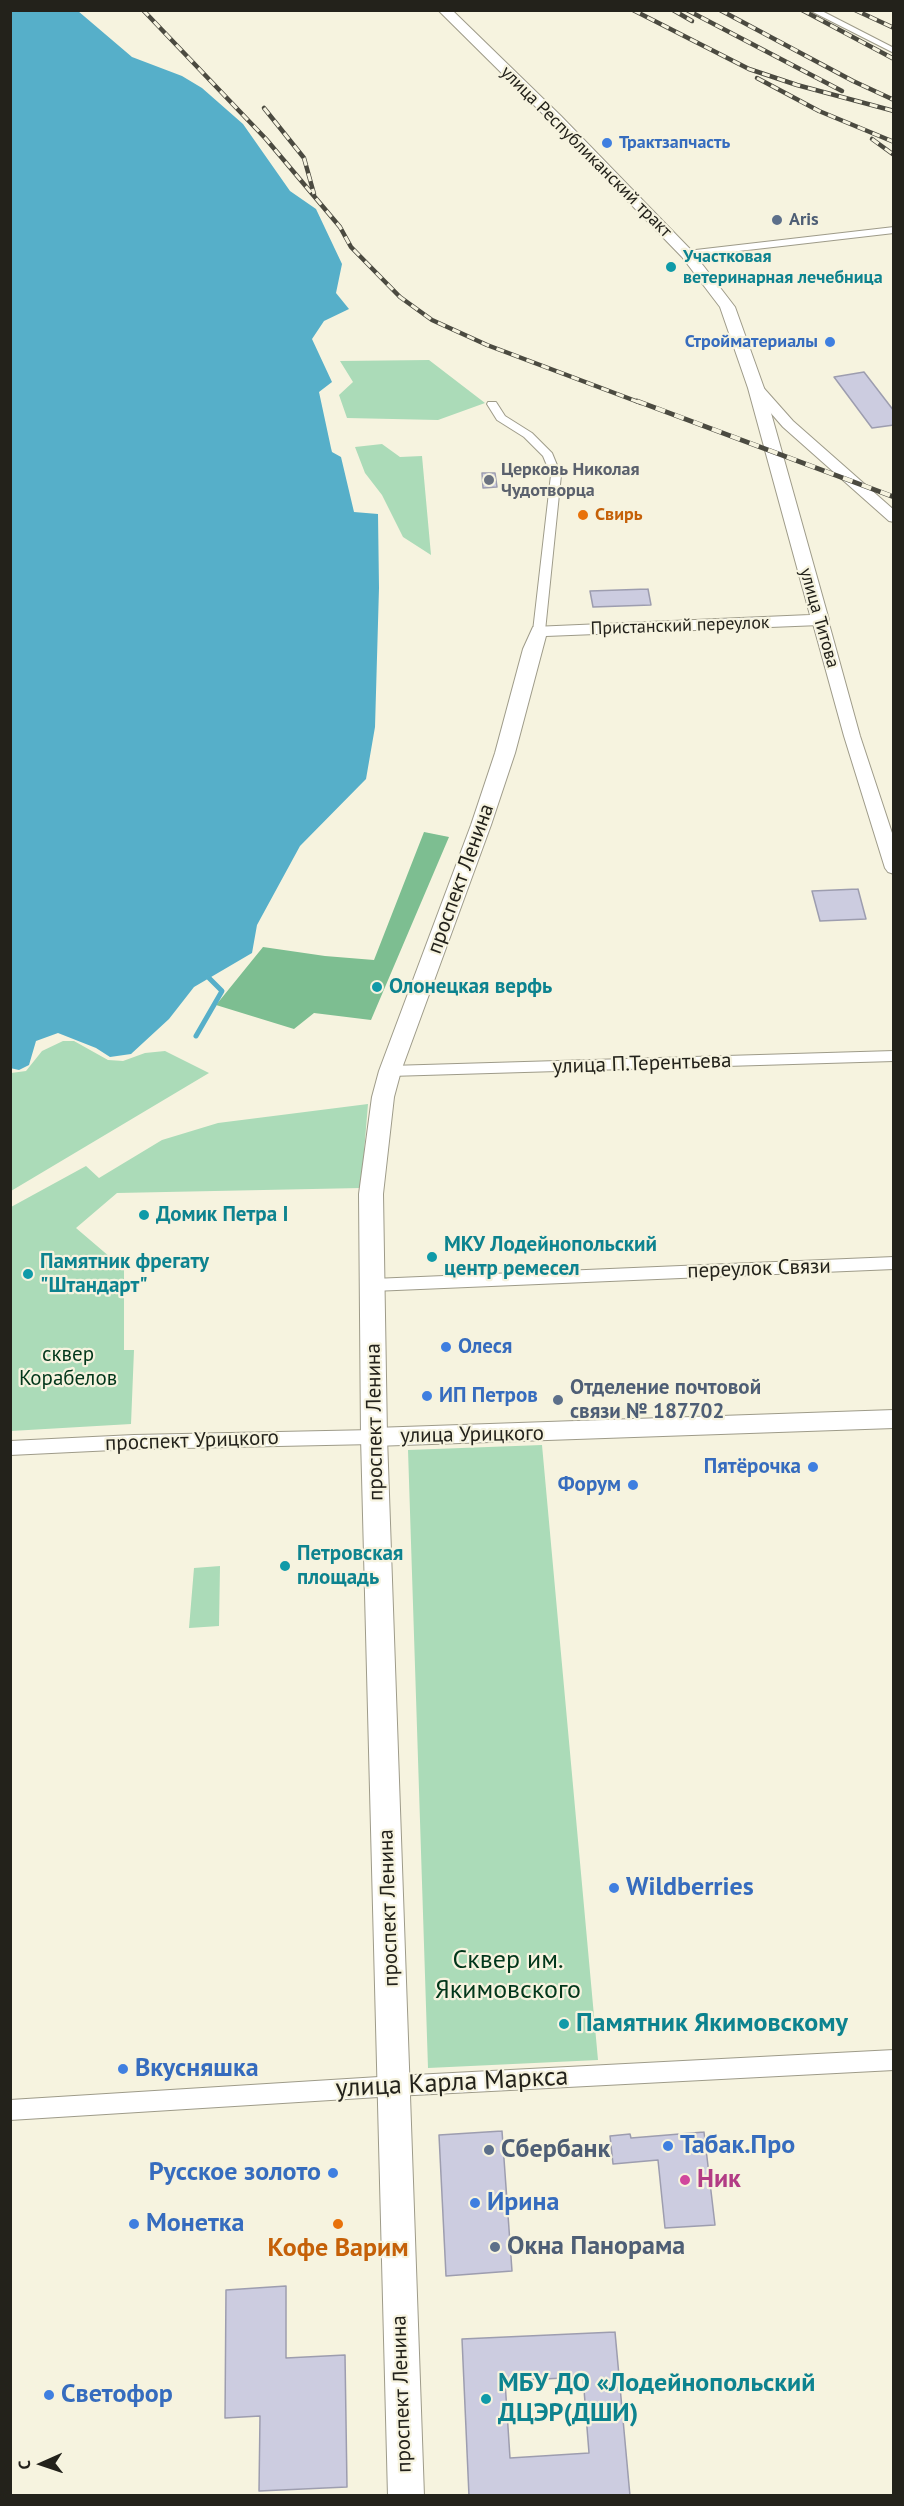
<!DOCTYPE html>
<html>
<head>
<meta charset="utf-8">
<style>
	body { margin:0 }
	#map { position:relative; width:904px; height:2506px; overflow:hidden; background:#f6f3df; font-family:"PT Sans",sans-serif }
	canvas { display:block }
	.frame { position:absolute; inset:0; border:12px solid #23221b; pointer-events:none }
	.north { position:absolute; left:12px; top:2434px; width:60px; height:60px; -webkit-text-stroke:4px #f6f3df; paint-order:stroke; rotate:267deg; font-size:16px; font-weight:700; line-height:24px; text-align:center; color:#23221b }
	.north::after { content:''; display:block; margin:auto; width:21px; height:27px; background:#23221b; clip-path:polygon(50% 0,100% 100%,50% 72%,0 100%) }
</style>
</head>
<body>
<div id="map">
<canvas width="904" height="2506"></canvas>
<div class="frame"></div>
<div class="north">С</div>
</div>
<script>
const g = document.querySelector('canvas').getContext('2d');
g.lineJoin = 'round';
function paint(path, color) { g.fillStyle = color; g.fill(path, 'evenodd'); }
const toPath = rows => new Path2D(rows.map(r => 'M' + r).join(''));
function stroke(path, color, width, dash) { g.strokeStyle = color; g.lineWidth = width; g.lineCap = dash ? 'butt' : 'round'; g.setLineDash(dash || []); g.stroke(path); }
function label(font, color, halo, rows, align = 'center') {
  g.font = font + ' "PT Sans",sans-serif'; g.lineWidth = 4.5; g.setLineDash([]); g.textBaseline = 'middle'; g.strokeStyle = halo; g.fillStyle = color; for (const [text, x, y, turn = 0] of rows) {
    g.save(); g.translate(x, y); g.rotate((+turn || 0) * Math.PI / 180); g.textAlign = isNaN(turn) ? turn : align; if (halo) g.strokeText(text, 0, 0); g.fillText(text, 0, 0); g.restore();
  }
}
paint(toPath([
	[429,360,485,403,438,420,347,418,339,395,353,382,340,361],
	[382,444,400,457,422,456,431,555,403,537,382,495,365,473,355,447],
	[63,1041,74,1041,108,1060,123,1061,145,1053,165,1051,209,1073,11,1191,11,1073,26,1071,42,1051],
	[368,1104,361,1188,117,1193,76,1228,124,1269,124,1350,134,1350,131,1424,11,1431,11,1207,86,1166,99,1178,162,1140,218,1123],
	[542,1445,598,2060,428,2068,408,1450],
	[220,1566,219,1626,189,1628,194,1568]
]), '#abdbb8');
paint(toPath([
	[424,832,449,837,371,1020,314,1013,294,1029,216,1005,263,947,325,956,374,960]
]), '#7dbe91');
paint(toPath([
	[11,10,78,11,132,57,182,76,202,88,243,124,290,191,316,209,342,264,336,293,349,309,324,321,312,339,332,382,319,392,331,448,332,452,341,457,354,512,378,514,379,588,375,727,366,779,300,846,257,925,252,953,194,987,169,1019,131,1054,110,1057,96,1048,58,1033,36,1041,29,1065,19,1070,10,1068]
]), '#56afc9');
stroke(toPath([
	[196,1036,222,991,209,978]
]), '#56afc9', 5);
const building = toPath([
	[864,372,894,411,894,425,872,428,834,377,864,372],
	[482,473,495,473,497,487,483,488,482,473],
	[648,589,651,605,593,607,590,591,648,589],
	[858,889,866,919,820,921,812,891,858,889],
	[502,2131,512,2271,446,2276,439,2135,502,2131],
	[704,2132,715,2225,665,2228,658,2160,613,2164,610,2136,630,2134,631,2138,704,2132],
	[286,2286,286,2358,345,2355,347,2487,259,2491,260,2416,225,2418,226,2290,286,2286],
	[615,2332,630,2496,469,2496,462,2339,615,2332],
	[583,2377,589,2453,510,2458,505,2381,583,2377]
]);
paint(building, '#cccce0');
stroke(building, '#9d9daf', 1.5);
const street = toPath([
	[809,10,820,10,894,48,894,53,809,10],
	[894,227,894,233,687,257,682,254,687,251,894,227],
	[488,402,496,402,505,416,532,433,552,453,561,475,545,631,539,634,533,631,551,475,543,456,524,437,497,420,487,404,488,402],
	[894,1051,894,1061,390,1076,383,1071,390,1066,894,1051],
	[894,1257,894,1269,373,1291,368,1289,365,1285,368,1281,373,1279,894,1257],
	[374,1430,380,1432,382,1437,380,1442,374,1444,134,1449,10,1455,10,1441,134,1435,374,1430],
	[894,2050,894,2070,395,2096,10,2120,10,2100,395,2076,894,2050]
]);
const secondary = toPath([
	[756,384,761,385,793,421,894,510,894,522,889,521,783,427,749,388,756,384],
	[820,615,828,620,860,736,894,839,894,874,888,872,885,868,844,736,812,620,820,615],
	[894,1410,894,1428,374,1446,366,1444,363,1437,366,1430,374,1428,894,1410]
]);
const primary = toPath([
	[438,10,452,10,561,116,692,251,735,307,764,388,829,620,826,624,820,625,546,636,515,753,491,825,401,1071,394,1097,383,1194,387,1437,424,2496,388,2496,361,1437,359,1194,372,1097,379,1071,471,825,495,753,523,649,533,627,810,615,748,388,720,307,682,257,551,122,438,10]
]);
stroke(street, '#9e9b89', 2);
stroke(secondary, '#9e9b89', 2);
stroke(primary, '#9e9b89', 2);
paint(street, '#fff');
paint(secondary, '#fff');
paint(primary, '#fff');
const railFar1 = toPath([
	[143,10,266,139,340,227,351,247,400,297,432,320,487,345,641,403],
	[633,10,749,69,797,85,894,111],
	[673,10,692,21],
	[687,10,842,91],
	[720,10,853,81,894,100],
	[802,10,894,59],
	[855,10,894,28],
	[757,78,819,111,894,142],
	[264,108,304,158,314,194],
	[872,139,894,155]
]);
const rail = toPath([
	[637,401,894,497]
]);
stroke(railFar1, '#4b4a40', 4.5);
stroke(rail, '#4b4a40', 5);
stroke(railFar1, '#f6f3df', 3, [8]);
stroke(rail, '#f6f3df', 4, [10]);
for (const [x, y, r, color] of [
	[607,143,6,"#3f7fe0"],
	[777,220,6,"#5c6f8a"],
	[671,267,6,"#0f9aa8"],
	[830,342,6,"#3f7fe0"],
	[489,480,6,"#6b7280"],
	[583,515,6,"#e8710a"],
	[377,987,6,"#0f9aa8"],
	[144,1215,6,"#0f9aa8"],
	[432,1257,6,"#0f9aa8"],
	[28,1274,6,"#0f9aa8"],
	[446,1347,6,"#3f7fe0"],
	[427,1396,6,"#3f7fe0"],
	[558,1400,6,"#5c6f8a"],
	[813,1467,6,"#3f7fe0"],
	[633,1485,6,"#3f7fe0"],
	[285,1566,6,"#0f9aa8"],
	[614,1888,6,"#3f7fe0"],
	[564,2024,6,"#0f9aa8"],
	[123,2069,6,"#3f7fe0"],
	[668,2146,6,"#3f7fe0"],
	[489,2150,6,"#5c6f8a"],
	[333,2173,6,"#3f7fe0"],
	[685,2180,6,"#d1479c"],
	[475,2203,6,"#3f7fe0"],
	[134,2224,6,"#3f7fe0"],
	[338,2224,6,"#e8710a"],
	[495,2247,6,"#5c6f8a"],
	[49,2395,6,"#3f7fe0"],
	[486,2399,6,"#0f9aa8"]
]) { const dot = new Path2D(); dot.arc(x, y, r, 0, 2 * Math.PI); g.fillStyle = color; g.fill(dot); stroke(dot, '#f6f3df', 2); }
label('bold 18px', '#366cbe', '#f6f3df', [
	["Трактзапчасть",619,143],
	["Стройматериалы",818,342,"right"]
], 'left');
label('18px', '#23221b', '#f6f3df', [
	["улица Республиканский тракт",586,152,45],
	["улица Титова",819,618,74],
	["Пристанский переулок",680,626,-2]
]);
label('bold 18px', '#4e5e75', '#f6f3df', [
	["Aris",789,220]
], 'left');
label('bold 18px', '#0d838f', '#f6f3df', [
	["Участковая",683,257],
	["ветеринарная лечебница",683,278]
], 'left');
label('bold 18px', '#5b616d', '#f6f3df', [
	["Церковь Николая",501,470],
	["Чудотворца",501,491]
], 'left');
label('bold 18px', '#c56008', '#f6f3df', [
	["Свирь",595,515]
], 'left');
label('21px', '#23221b', '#f6f3df', [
	["проспект Ленина",461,879,-70],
	["улица П.Терентьева",642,1064,-2],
	["переулок Связи",759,1269,-2],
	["проспект Ленина",375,1422,-91],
	["улица Урицкого",472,1435,-1],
	["проспект Урицкого",192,1441,-2],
	["проспект Ленина",389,1908,-92],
	["проспект Ленина",402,2394,-92]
]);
label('bold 21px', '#0d838f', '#f6f3df', [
	["Олонецкая верфь",389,987],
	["Домик Петра I",156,1215],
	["МКУ Лодейнопольский",444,1245],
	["центр ремесел",444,1269],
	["Памятник фрегату",40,1262],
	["\"Штандарт\"",40,1286],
	["Петровская",297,1554],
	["площадь",297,1578]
], 'left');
label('bold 21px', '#366cbe', '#f6f3df', [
	["Олеся",458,1347],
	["ИП Петров",439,1396],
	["Пятёрочка",801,1467,"right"],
	["Форум",621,1485,"right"]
], 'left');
label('21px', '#01361a', '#f6f3df', [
	["сквер",68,1355],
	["Корабелов",68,1379]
]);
label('bold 21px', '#4e5e75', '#f6f3df', [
	["Отделение почтовой",570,1388],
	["связи № 187702",570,1412]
], 'left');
label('bold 26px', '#366cbe', '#f6f3df', [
	["Wildberries",626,1888],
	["Вкусняшка",135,2069],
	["Табак.Про",680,2146],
	["Русское золото",321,2173,"right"],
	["Ирина",487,2203],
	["Монетка",146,2224],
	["Светофор",61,2395]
], 'left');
label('26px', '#01361a', '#f6f3df', [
	["Сквер им.",508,1961],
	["Якимовского",508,1991]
]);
label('bold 26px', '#0d838f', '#f6f3df', [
	["Памятник Якимовскому",576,2024],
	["МБУ ДО «Лодейнопольский",498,2384],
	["ДЦЭР(ДШИ)",498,2414]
], 'left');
label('26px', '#23221b', '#f6f3df', [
	["улица Карла Маркса",452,2083,-3]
]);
label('bold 26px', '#4e5e75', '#f6f3df', [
	["Сбербанк",501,2150],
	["Окна Панорама",507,2247]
], 'left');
label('bold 26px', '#b23c85', '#f6f3df', [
	["Ник",697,2180]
], 'left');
label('bold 26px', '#c56008', '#f6f3df', [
	["Кофе Варим",338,2249]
]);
</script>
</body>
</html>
